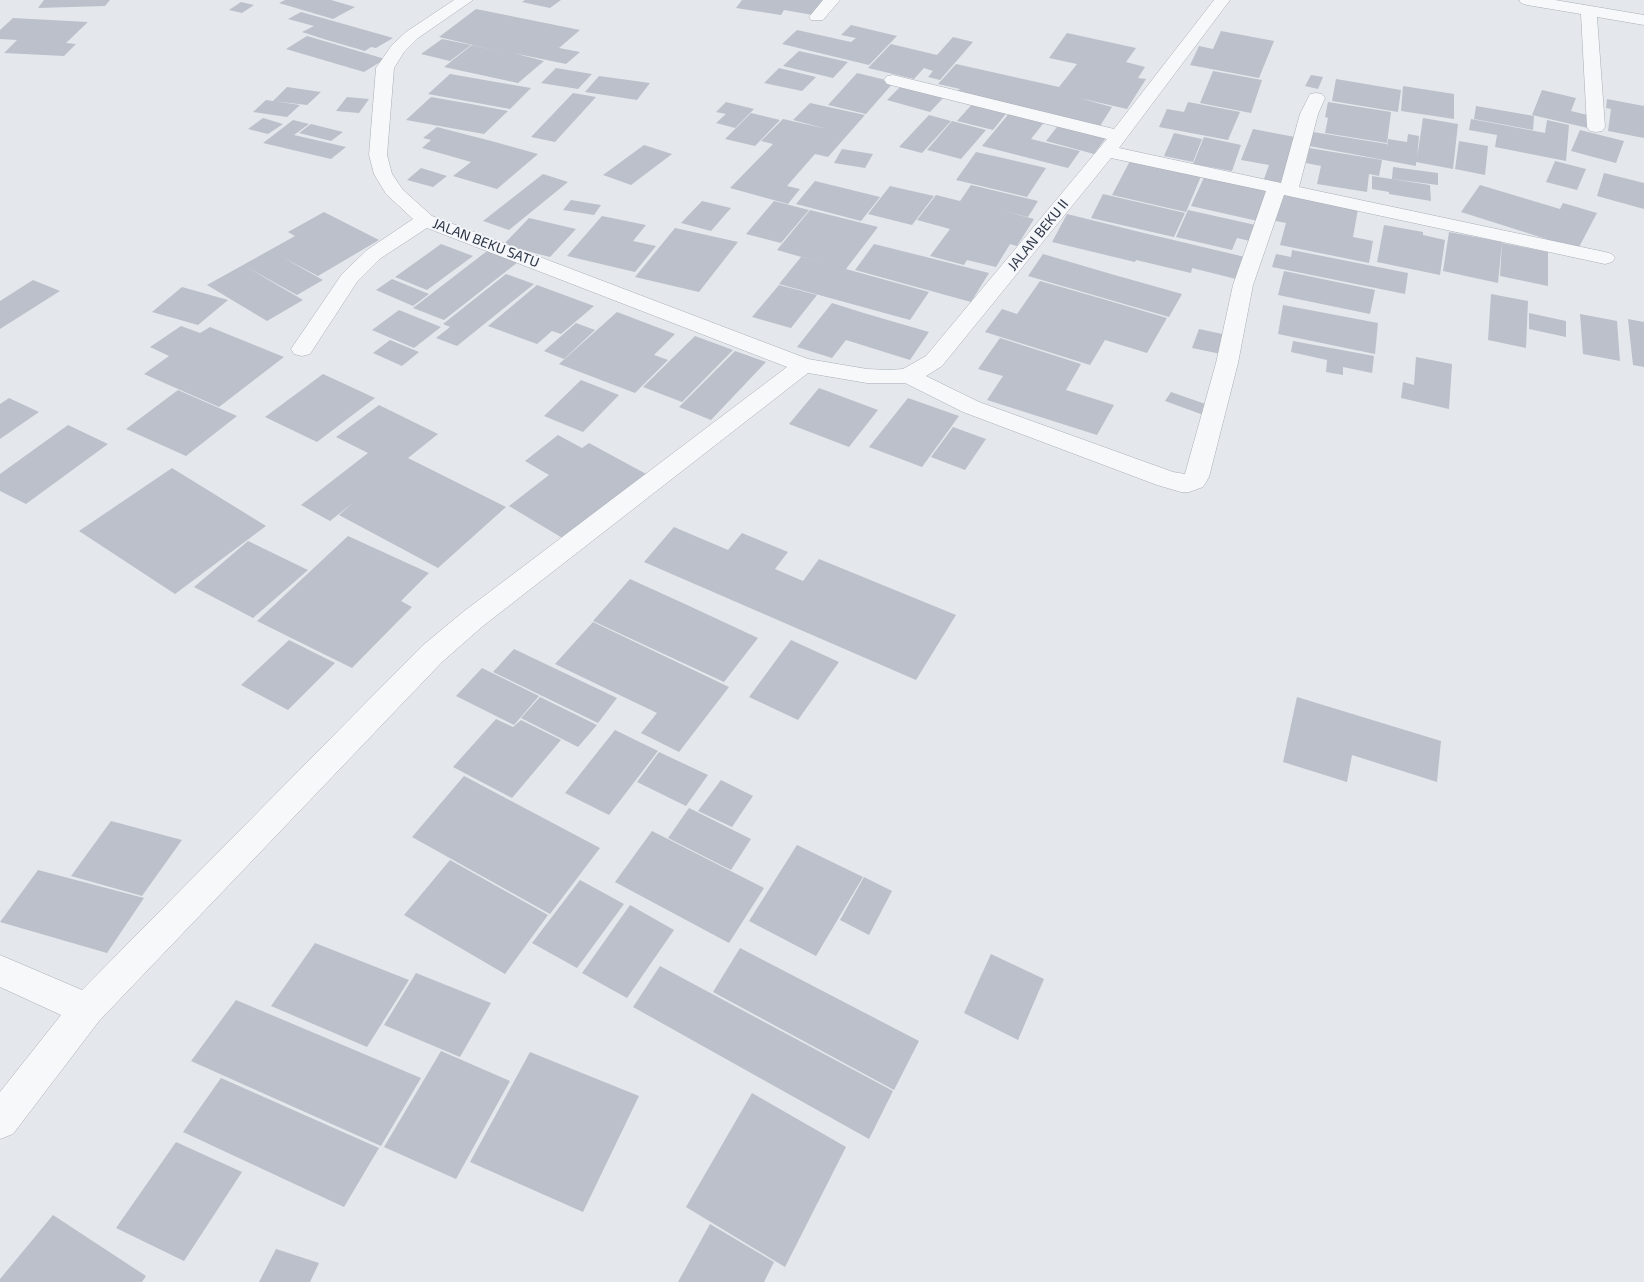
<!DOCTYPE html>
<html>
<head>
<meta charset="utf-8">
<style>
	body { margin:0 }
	canvas { display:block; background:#e4e7ec }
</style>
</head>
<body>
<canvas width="1644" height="1282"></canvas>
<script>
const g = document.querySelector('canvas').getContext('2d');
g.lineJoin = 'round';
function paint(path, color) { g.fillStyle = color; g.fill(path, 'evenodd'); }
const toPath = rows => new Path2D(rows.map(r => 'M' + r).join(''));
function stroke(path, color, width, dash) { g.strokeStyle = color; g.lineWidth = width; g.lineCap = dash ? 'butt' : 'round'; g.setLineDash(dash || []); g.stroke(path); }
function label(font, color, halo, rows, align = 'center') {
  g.font = font + ' "Exo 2",sans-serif'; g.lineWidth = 4; g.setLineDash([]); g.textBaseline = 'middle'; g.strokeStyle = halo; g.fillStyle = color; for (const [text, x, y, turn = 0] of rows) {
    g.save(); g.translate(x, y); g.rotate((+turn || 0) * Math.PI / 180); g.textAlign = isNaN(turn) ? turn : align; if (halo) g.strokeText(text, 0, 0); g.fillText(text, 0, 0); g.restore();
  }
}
paint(toPath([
	[44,0,110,0,105,6,38,8],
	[285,0,331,0,355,7,333,19,279,3],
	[525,0,561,0,550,8,522,2],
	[742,0,823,0,813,15,784,10,781,15,736,8],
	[241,2,254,5,242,13,229,10],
	[476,9,580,30,559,48,580,52,566,64,513,53,544,61,518,83,444,67,472,45,511,54,439,37],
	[301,12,351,26,393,38,376,48,371,47,365,51,327,40,302,32,314,26,288,19],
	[13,18,88,22,66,43,76,44,64,56,4,53,17,40,0,39,0,30],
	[851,25,897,36,869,65,782,44,797,30,851,42,856,38,841,35],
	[1221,31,1274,41,1259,78,1190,65,1199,46,1213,49],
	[1067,33,1136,48,1126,62,1145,67,1138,78,1146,79,1127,109,1079,98,1112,107,1100,126,956,93,960,89,938,84,956,64,1059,87,1077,64,1049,58],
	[307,36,385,59,364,72,286,49],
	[953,37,973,42,940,80,928,77,933,71,924,68,914,79,868,68,891,44,937,55],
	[442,39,471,45,450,61,421,54],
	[799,51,848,62,833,78,783,66],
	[556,68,592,74,578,89,541,83],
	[779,68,816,77,802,91,764,83],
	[1213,71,1262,80,1251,113,1200,103],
	[857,73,894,82,866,114,828,105],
	[450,74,496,82,531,88,510,109,428,94],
	[1311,75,1323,77,1318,89,1305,86],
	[599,76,650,83,637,100,585,92],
	[1336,79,1401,90,1398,112,1332,101],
	[902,85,945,96,930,112,887,100],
	[1403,86,1454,94,1454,119,1401,111],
	[287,87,321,92,307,105,273,101],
	[1542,90,1576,98,1571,111,1592,116,1588,128,1532,115],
	[573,93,596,97,555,142,531,137],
	[347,97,369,99,359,113,336,111],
	[431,97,471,104,508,111,484,134,406,120],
	[1607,99,1644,106,1644,138,1608,131,1611,109,1606,108],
	[266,100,273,101,300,105,287,117,253,112],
	[726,102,754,109,735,128,716,123,726,114,716,112],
	[974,102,1009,110,993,130,957,121],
	[1188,102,1240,112,1228,140,1159,127,1167,109,1184,112],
	[1328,102,1391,112,1387,143,1325,133,1328,118,1325,117],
	[810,103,865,115,828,157,815,154,787,186,800,189,788,204,730,188,773,144,761,141,783,119,827,129,793,120],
	[1476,106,1534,116,1533,130,1474,119],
	[1011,111,1046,120,1031,139,1080,151,1068,168,982,146],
	[751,113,780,120,755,146,725,139],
	[929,115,951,121,922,153,899,147],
	[263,118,283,124,268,134,248,129],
	[1423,118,1458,124,1453,169,1416,162,1416,166,1304,145,1307,131,1387,144,1387,148,1388,139,1407,142,1408,134,1419,136,1417,158],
	[1471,119,1545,133,1547,120,1569,125,1566,161,1495,147,1497,135,1469,130],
	[293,120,309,124,294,135,346,147,331,159,263,143],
	[952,121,986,130,961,159,927,150],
	[1060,123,1108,135,1094,154,1046,141],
	[311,124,343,132,331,141,299,133],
	[437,127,495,142,538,154,497,189,453,176,471,162,422,148,431,140,423,138],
	[1253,129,1300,138,1285,184,1264,179,1269,165,1241,160],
	[1580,130,1624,141,1616,163,1571,151],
	[1174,133,1202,139,1193,162,1164,156],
	[1204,137,1241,145,1232,171,1193,164],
	[1459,141,1488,146,1485,175,1455,169],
	[644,145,672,154,631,185,603,175],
	[1309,148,1382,160,1379,176,1369,174,1367,192,1317,184,1321,166,1306,163],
	[842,149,873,154,865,168,834,163],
	[976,152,1003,158,1046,168,1027,197,956,180],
	[1131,159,1202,174,1186,212,1112,195],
	[1555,161,1586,169,1577,190,1546,182],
	[1393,167,1438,173,1438,185,1392,179],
	[421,168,447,176,433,187,407,180],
	[1604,173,1644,183,1644,209,1597,196],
	[543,174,568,182,509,230,483,221],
	[1205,175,1273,190,1262,222,1191,206],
	[1372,176,1430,185,1431,201,1389,194,1389,192,1372,189],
	[815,181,880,197,861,221,796,204],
	[971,185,1038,201,1028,217,1003,211,1034,219,1017,246,995,240,1010,244,996,267,967,260,964,265,930,256,950,229,917,220,936,195,960,201],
	[1480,185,1560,209,1563,203,1597,213,1578,249,1461,212],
	[890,186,934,196,912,225,868,214],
	[1278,193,1358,209,1353,237,1373,241,1369,263,1280,245,1286,223,1271,220],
	[1103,194,1185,213,1174,237,1091,218],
	[571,200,601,205,594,215,563,210],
	[702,201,731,208,711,231,681,223],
	[774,201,809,210,781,243,746,234],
	[810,210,878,227,846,269,929,292,910,320,779,284,801,257,833,266,777,250],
	[1188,210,1260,226,1254,242,1237,238,1232,250,1176,237],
	[324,212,379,240,318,276,282,257,323,280,297,295,243,265,295,236,288,232],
	[1067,214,1148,234,1245,257,1236,279,1192,268,1191,273,1136,260,1135,262,1052,242],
	[602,216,646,225,633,241,656,246,635,272,567,256],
	[529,218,576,229,550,257,503,245],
	[1384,225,1423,232,1423,235,1445,240,1440,275,1377,262],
	[675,228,738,242,699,292,635,277],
	[1449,232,1502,242,1498,283,1443,271],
	[1502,243,1548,252,1548,286,1500,276],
	[441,244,473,256,427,290,395,277],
	[874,244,926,257,989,273,971,302,855,270],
	[1292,250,1408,273,1405,294,1272,267,1276,254,1291,257],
	[487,251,518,262,444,320,413,308],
	[1043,254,1111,274,1182,294,1169,317,1028,276],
	[243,265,303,300,267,321,207,285],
	[1284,271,1375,290,1370,314,1278,295],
	[506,274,534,284,457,346,436,338,450,327,443,324],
	[392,279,429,294,413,306,376,290],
	[33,280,60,291,0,329,0,301],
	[1040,281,1103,299,1167,318,1147,353,1105,340,1090,365,985,332,1002,309,1017,314],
	[537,285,594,306,561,334,552,331,537,344,488,326],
	[779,285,817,295,791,328,752,317],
	[182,287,228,300,198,325,152,312],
	[1491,294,1528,301,1526,348,1488,340],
	[832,303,867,314,929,332,910,360,846,340,832,358,797,347],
	[1283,305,1378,323,1375,354,1278,334],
	[399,310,441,327,414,348,372,330],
	[617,312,675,334,654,355,668,360,635,393,559,364],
	[1529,313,1566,321,1566,337,1529,329],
	[1580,314,1617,321,1620,361,1583,354],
	[1628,319,1644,322,1644,367,1633,365],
	[576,323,595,330,564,359,544,351],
	[181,326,200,333,210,327,284,357,219,407,144,374,169,356,150,347],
	[1199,329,1227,335,1221,354,1192,348],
	[695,336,733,350,682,402,643,387],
	[1000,338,1081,364,1066,390,1114,405,1097,435,987,400,1003,376,978,369],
	[390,340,419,352,402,366,373,353],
	[1293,341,1374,356,1372,373,1343,367,1343,375,1326,372,1327,360,1291,352],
	[735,351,766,362,711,420,679,407],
	[1416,357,1452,364,1449,409,1401,398,1403,382,1414,385],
	[323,374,375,398,317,442,265,417],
	[581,380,619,395,583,432,544,416],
	[819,388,878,410,849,447,789,424],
	[178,390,237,416,186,456,126,429],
	[1171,392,1214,407,1209,417,1165,401],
	[9,398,39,412,0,439,0,404],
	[908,398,959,416,922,467,869,447],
	[379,405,438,434,408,458,506,507,438,568,339,515,354,502,330,521,301,505,368,453,336,437],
	[68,425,108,444,26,504,0,491,0,474],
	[953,427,986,439,965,470,931,457],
	[558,435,582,448,589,443,648,475,569,542,509,506,549,475,525,461],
	[172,468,266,526,175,594,79,531],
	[674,527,728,550,742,533,788,552,775,569,803,581,819,559,956,615,916,680,644,562],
	[348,536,429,573,401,601,412,607,352,668,257,621],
	[248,541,308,570,253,618,194,587],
	[630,579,685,604,758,638,724,682,593,621],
	[593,622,729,687,679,752,641,733,657,713,555,664],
	[289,640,335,663,288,710,241,685],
	[791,640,839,662,798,720,749,697],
	[514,649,575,678,617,698,598,723,493,672],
	[482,668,539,696,514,725,456,696],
	[540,697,597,725,578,747,521,718],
	[1297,697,1441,741,1437,782,1352,755,1347,782,1283,762],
	[496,719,513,727,521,720,561,740,512,798,453,767],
	[615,730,658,751,609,815,565,793],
	[659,752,708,775,686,806,637,782],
	[464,776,600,848,550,914,412,837],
	[721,780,753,796,732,827,698,811],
	[689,808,751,839,731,870,668,838],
	[111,821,182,840,142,896,71,876],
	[652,831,764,888,729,943,615,882],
	[797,845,863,877,816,956,749,921],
	[450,860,548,915,505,974,404,915],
	[38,870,144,898,107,953,0,922],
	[864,877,892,891,869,935,840,920],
	[580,880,624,904,577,968,532,943],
	[630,905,674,930,627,998,582,973],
	[315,943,409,980,367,1047,271,1006],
	[740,948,919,1041,894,1090,713,992],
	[991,954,1044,979,1018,1040,964,1013],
	[660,966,893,1091,869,1139,633,1007],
	[416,973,491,1003,460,1057,384,1025],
	[236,1000,421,1078,381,1146,191,1061],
	[441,1051,510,1081,456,1179,384,1147],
	[530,1052,639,1096,583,1212,470,1162],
	[221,1078,379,1148,344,1207,183,1132],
	[752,1093,846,1147,785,1267,686,1207],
	[176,1142,242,1172,184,1261,116,1228],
	[53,1215,146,1276,142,1282,0,1282,0,1279],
	[710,1224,774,1262,764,1282,678,1282],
	[276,1249,319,1263,310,1282,259,1282]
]), '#bbc0ca');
const minor = toPath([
	[454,0,473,0,418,38,404,52,394,68,387,155,392,174,403,190,432,216,808,359,867,369,889,370,903,369,926,356,1107,139,887,84,884,80,887,76,893,75,1114,129,1214,0,1230,0,1119,148,1281,183,1300,114,1310,94,1316,93,1322,94,1325,98,1318,114,1299,187,1605,252,1612,254,1615,258,1612,262,1605,264,1284,195,1253,285,1238,363,1209,477,1203,487,1189,492,1181,492,1157,485,963,412,905,383,867,383,808,373,483,626,442,662,99,1021,13,1134,0,1139,0,1092,61,1015,0,987,0,955,82,990,422,646,463,612,787,367,427,228,381,258,357,282,310,354,302,356,294,354,291,349,342,274,367,250,413,219,386,194,374,174,369,155,376,68,392,45,406,32,454,0],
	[1111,158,1266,191,1233,285,1216,363,1185,474,1173,472,979,402,926,376,942,366,1111,158],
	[823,0,840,0,823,20,811,20,809,17,823,0],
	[1519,0,1555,0,1644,15,1644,25,1597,17,1605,127,1602,131,1596,132,1590,131,1587,127,1581,14,1527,5,1521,3,1519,0]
]);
stroke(minor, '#a9aeb7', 1);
paint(minor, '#f7f8fa');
label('14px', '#2b3445', '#f4f6f9', [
	["JALAN BEKU II",1038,235,-51],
	["JALAN BEKU SATU",486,243,21]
]);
</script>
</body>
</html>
